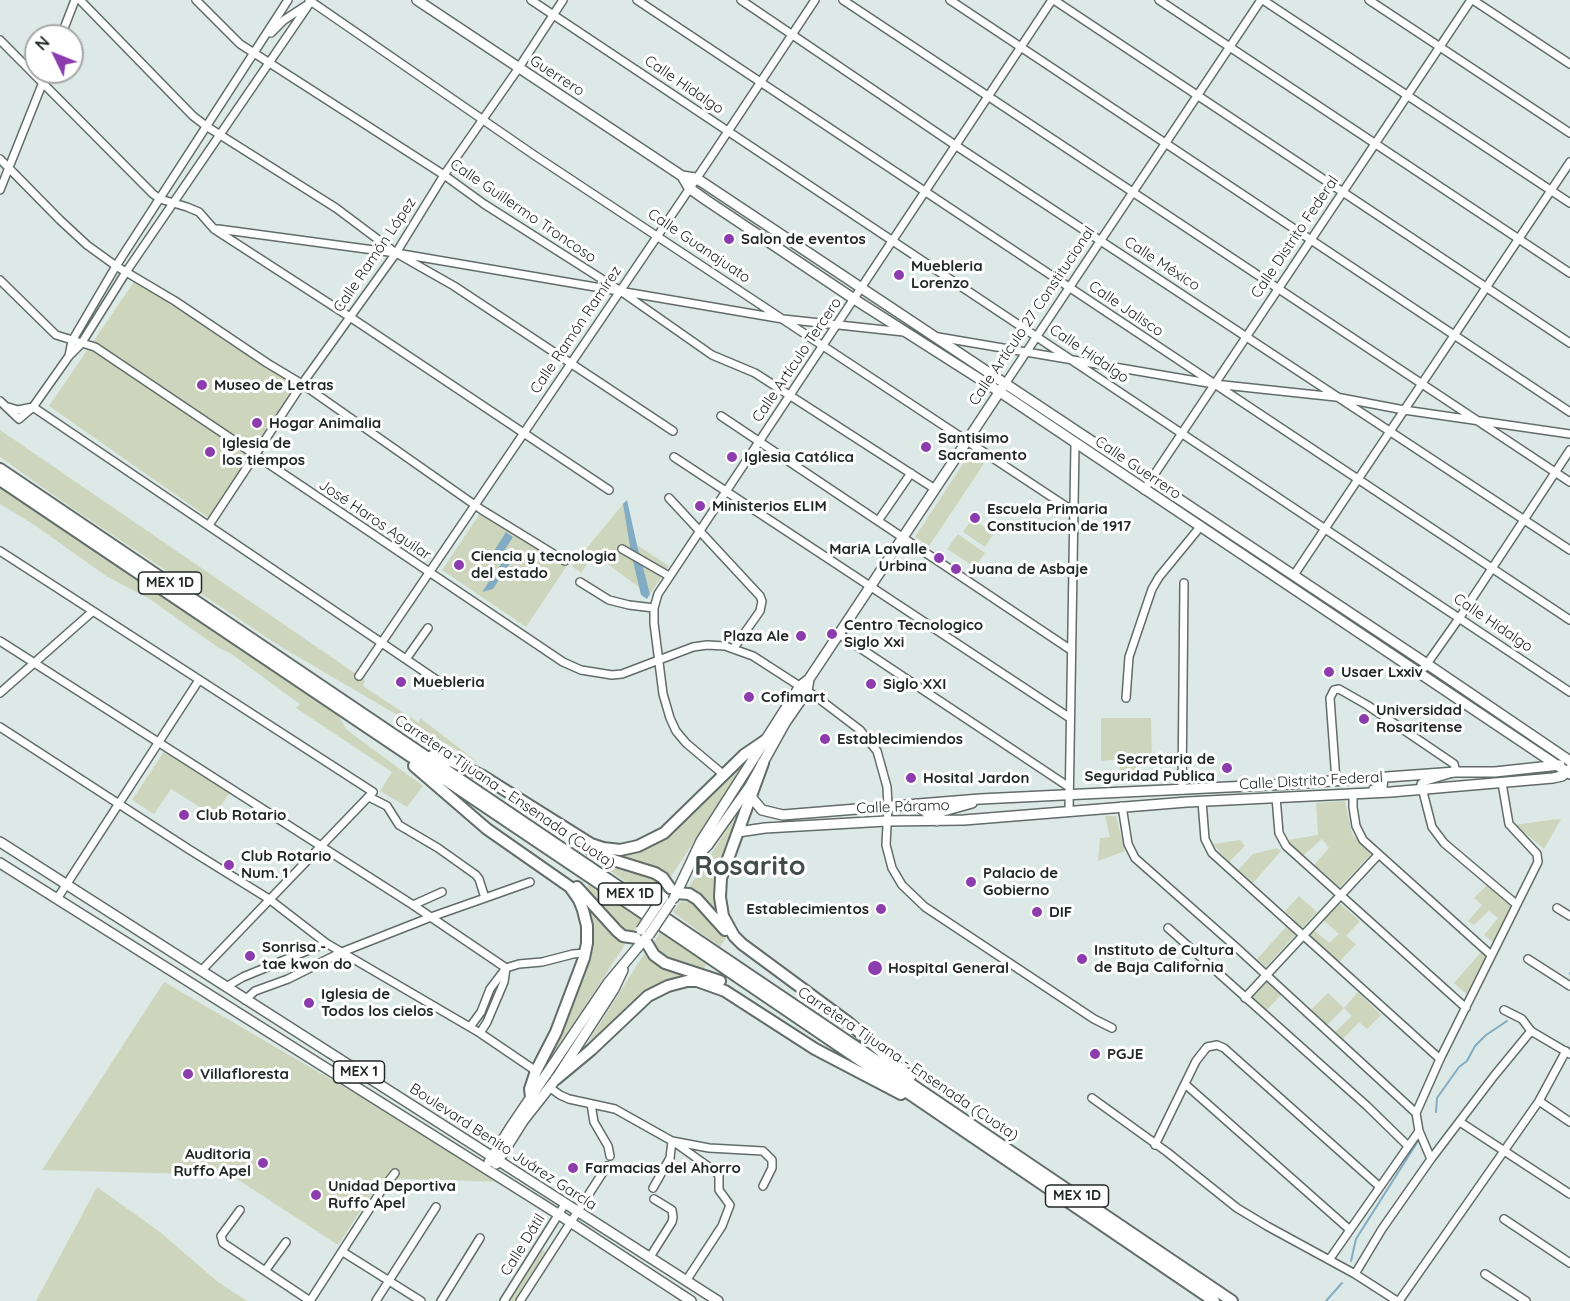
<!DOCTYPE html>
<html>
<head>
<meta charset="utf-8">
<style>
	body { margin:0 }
	#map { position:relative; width:1570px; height:1301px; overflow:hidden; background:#dde9e6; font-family:Quicksand,sans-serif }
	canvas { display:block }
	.north { position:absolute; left:24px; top:24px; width:60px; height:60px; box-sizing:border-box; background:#fff; border:2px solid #a7a9a8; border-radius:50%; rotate:313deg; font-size:16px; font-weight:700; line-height:24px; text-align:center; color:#232726 }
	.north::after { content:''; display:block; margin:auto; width:21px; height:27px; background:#8c3cac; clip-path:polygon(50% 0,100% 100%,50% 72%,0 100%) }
</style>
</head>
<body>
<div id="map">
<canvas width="1570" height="1301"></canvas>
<div class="north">N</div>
</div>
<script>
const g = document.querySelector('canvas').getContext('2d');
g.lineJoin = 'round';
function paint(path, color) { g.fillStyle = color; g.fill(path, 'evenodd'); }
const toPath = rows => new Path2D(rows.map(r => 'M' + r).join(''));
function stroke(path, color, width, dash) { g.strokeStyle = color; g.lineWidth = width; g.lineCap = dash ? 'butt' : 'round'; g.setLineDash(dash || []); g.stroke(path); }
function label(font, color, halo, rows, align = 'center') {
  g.font = font + ' Quicksand,sans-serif'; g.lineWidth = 6; g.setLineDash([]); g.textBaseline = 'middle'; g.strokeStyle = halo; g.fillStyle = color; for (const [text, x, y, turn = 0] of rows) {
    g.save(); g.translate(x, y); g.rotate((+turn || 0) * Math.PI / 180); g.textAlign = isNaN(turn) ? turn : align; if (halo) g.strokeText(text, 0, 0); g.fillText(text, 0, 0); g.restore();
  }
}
paint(toPath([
	[136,279,298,385,209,518,49,406],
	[0,430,365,680,363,686,419,723,420,718,479,763,278,645,66,504,0,457],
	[972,450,987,459,929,546,915,537],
	[0,487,296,683,301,690,338,715,347,730,423,786,407,807,380,791,392,772,296,708,300,704,230,653,219,648,148,598,106,576,33,524,0,504],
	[623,504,631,553,640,588,594,554,581,573,572,566],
	[481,512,566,567,526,627,442,570],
	[972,519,994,533,985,547,963,532],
	[958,534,985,553,975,567,947,549],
	[637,545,669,566,650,594,645,580],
	[1101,718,1151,718,1152,762,1136,762,1136,783,1119,783,1120,759,1101,761],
	[165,750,230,792,214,816,171,789,154,814,132,800],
	[754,753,669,879,657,868,611,854,626,855,637,853,661,841],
	[750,795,715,893,715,903,722,922,687,890],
	[1345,801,1352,834,1371,854,1340,887,1314,865,1329,848,1322,839,1303,856,1287,840,1318,835,1316,803],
	[1105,816,1116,816,1125,851,1098,861,1100,838,1110,837],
	[1561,819,1544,849,1515,825,1550,820],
	[1240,840,1245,846,1229,862,1213,844],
	[1277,848,1281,851,1253,883,1238,870,1253,854],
	[607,860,633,867,656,879,662,891,654,901,603,866],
	[1488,884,1511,906,1494,943,1484,935,1498,918,1489,911,1474,925,1468,921,1482,905,1474,898],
	[589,885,642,919,634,931,620,929,585,890],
	[583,896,611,934,626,943,536,1081,586,959],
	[1299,896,1317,912,1302,928,1285,911],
	[690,901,712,920,726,938,720,947,673,912,680,902],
	[1338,902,1360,921,1346,936,1356,944,1339,962,1308,934,1313,929,1329,943,1339,934,1322,919],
	[1286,927,1295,935,1266,967,1257,959],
	[661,931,708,962,703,970,670,959,662,954,653,943],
	[1483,950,1489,956,1470,997,1454,983],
	[644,954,654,962,704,977,679,977,668,980,646,990,630,1003,580,1055],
	[1265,979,1282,994,1266,1011,1250,996],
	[164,982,507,1182,373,1178,372,1193,338,1245,231,1175,42,1170],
	[1358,992,1381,1015,1367,1029,1359,1022,1343,1039,1335,1032,1352,1016,1344,1008,1327,1025,1310,1011,1328,993,1344,1008],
	[97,1187,160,1232,218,1282,247,1301,36,1301],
	[544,1250,548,1255,518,1301,508,1301,540,1252]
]), '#cdd6bd');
paint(toPath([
	[627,500,637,545,650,594,647,599,641,595,631,553,623,504],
	[506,532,513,537,502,554,512,560,493,589,482,592,501,564,502,556,494,551]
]), '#82acc3');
stroke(toPath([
	[1570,974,1570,973],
	[1436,1112,1437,1098,1459,1067,1467,1061,1475,1046,1486,1035,1507,1021],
	[1351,1261,1356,1239,1418,1141],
	[1326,1301,1342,1283]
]), '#82acc3', 2);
const minor = toPath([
	[80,0,193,116,206,126,336,208,396,253,454,286,673,431],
	[196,0,240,44,444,175,484,204,619,290,712,355,755,373,935,489],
	[309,0,534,155,1073,511],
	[531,0,1570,692],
	[637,0,1570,620],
	[741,0,955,145,1570,550],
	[843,0,1570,482],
	[950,0,1570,412],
	[1054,0,1570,343],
	[1159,0,1570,273],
	[1263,0,1570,203],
	[1369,0,1570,133],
	[1473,0,1570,64],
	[271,33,284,20,307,5],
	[61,36,75,0],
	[0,40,153,194,160,199,187,207,199,212,214,229,350,317,609,490],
	[0,159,60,220,87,245,116,266,175,301,267,363,302,384,482,510,565,561],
	[0,190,47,72],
	[218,229,396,253,783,319,904,332],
	[0,280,56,335,95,347,563,662,581,670,612,675,622,674,693,647,707,645,725,646,753,656,818,698,860,730,877,751,887,787,888,806,886,845,892,868,902,885,925,907,1094,1019,1112,1028],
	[938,337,1214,384,1336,397,1404,410,1570,434],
	[69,356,72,341,116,266,288,0],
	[1005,384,1261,0],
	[0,401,19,419,33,407,69,356,81,344,126,272,312,0],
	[8,407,18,410,33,407,444,685],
	[721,416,1071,650],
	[674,457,1070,718],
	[1144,490,1471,0],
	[669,498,760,596,762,601,760,611,734,648],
	[878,521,911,473],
	[209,525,302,384,396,253,444,175,518,69,563,0],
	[622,549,669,576],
	[0,551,373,792,201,971],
	[1294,575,1570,162],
	[580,582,609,600,629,605,654,608],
	[839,634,1069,787],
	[0,641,413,905,506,968,504,982,487,1022,480,1033],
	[406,659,428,628],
	[1424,668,1460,617,1570,450],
	[359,676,709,160,815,0],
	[0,693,92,612],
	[1126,698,1129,657,1152,589,1159,577,1200,527],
	[0,727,190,850,269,899,326,943,480,1033,536,1071],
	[724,775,686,743,676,731,670,718,663,694,654,623,654,608,658,594,1052,0],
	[1336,781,1330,698,1334,690,1339,689,1367,705,1454,764,1456,772,1423,782,1421,784,1432,827,1444,843,1516,904],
	[1373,789,1383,787,1384,778],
	[1182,790,1184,583],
	[1353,793,1353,807,1356,826,1363,840,1491,955],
	[1276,797,1279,833,1286,846,1466,1008],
	[1202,801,1205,839,1212,853,1440,1059],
	[1122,806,1128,844,1135,858,1237,948,1416,1113,1419,1131,1431,1159],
	[1069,811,1075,444],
	[485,898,530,882],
	[57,899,199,680],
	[413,905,442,892],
	[1557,908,1570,916],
	[1168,928,1367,1106,1408,1146],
	[1528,959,1570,986],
	[226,987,243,977,326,943],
	[1245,998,1378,855],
	[245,1000,255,991,288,979,342,952,431,917,485,898,479,879,476,875,438,848,399,825,387,806,369,797],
	[1504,1010,1522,1019,1531,1031],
	[470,1027,481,1012,490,989,506,968,519,964,542,962,573,954,585,953],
	[1531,1031,1570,1054],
	[1185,1084,1350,1230],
	[549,1087,560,1095,569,1099,615,1109,672,1141,709,1148,763,1151,772,1160,772,1168,763,1186],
	[1092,1098,1167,1152,1237,1208,1267,1226,1355,1274,1397,1301],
	[1539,1101,1570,1122],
	[591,1104,594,1122,608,1146,610,1156],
	[1416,1113,1440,1059,1538,862,1537,854,1509,824,1502,783],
	[1460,1122,1570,1194],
	[674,1142,716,1172,719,1176,719,1190,730,1205,722,1226,686,1281],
	[1155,1145,1196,1061,1207,1047,1217,1045,1224,1048,1380,1187],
	[653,1188,670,1158,672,1141],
	[240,1210,221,1236,223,1243,310,1301,381,1191,395,1173],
	[1504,1219,1570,1263],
	[343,1252,421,1301],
	[650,1257,672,1222,673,1217,672,1210,654,1199],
	[1329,1260,1419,1131],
	[265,1271,286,1242],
	[1355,1274,1382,1229,1431,1159,1494,1076,1531,1031],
	[1485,1274,1526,1301],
	[376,1301,436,1207],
	[441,1301,480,1238],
	[504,1301,565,1204],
	[520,1301,607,1166],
	[1399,1301,1539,1101,1566,1051]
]);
const major = toPath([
	[417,0,682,176,689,188,706,200,854,299,1000,392,1570,774],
	[682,176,695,178,702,182,1427,664,1570,761],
	[752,798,762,810,783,815,980,799,1290,784,1456,772,1495,772,1560,765],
	[916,804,937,821,940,812,972,803],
	[738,832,765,828,886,821,964,820,1187,802,1391,792,1553,778,1562,776,1570,769],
	[0,842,718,1301],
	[697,856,708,845,750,786,785,723,807,691,809,679],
	[0,863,558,1214,691,1301],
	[674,898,701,841,800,686,809,679,1002,388],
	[489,1162,512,1125,608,983,648,935],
	[496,1164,523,1121,556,1079,614,989,623,970]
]);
const highway = toPath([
	[0,469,1232,1301],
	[0,480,679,937,1214,1301],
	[432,756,453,762,481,775,591,844,603,848,620,850,638,846,664,833,744,755,766,740],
	[763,763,721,878,720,897,723,916,734,936,742,944,849,1023,910,1077],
	[414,766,487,829,570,887,579,900,583,910,587,926,587,943,584,958,556,1032,536,1071,530,1089,531,1097],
	[591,850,610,859,655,873,663,878,670,888],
	[577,887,617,931,623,936,636,938],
	[676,893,689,894,697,899,725,930],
	[645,940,654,955,665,963,720,981],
	[556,1079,591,1050,648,996,668,986,687,981,697,981,725,991,815,1049,901,1094]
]);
stroke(minor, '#626c69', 10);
stroke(major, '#626c69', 12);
stroke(highway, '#626c69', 14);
stroke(minor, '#fff', 7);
stroke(major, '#fff', 9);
stroke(highway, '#fff', 10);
const majorBridge = toPath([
	[641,930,663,897],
	[649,935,671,902]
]);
stroke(majorBridge, '#626c69', 12, []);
stroke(majorBridge, '#fff', 9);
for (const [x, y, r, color] of [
	[729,239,6,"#8c3cac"],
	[899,275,6,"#8c3cac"],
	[202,385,6,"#8c3cac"],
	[257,423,6,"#8c3cac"],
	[926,447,6,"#8c3cac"],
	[210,452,6,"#8c3cac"],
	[732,457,6,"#8c3cac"],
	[700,506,6,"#8c3cac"],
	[975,518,6,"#8c3cac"],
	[939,558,6,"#8c3cac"],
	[459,565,6,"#8c3cac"],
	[956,569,6,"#8c3cac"],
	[832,634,6,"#8c3cac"],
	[801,636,6,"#8c3cac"],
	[1329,672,6,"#8c3cac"],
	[401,682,6,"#8c3cac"],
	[871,684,6,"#8c3cac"],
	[749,697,6,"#8c3cac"],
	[1364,719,6,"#8c3cac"],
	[825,739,6,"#8c3cac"],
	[1227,768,6,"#8c3cac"],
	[911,778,6,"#8c3cac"],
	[184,815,6,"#8c3cac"],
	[229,865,6,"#8c3cac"],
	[971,882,6,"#8c3cac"],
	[881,909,6,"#8c3cac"],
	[1037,912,6,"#8c3cac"],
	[250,956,6,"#8c3cac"],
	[1082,959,6,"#8c3cac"],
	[875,968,8,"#8c3cac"],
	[309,1003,6,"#8c3cac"],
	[1095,1054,6,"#8c3cac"],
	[188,1074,6,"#8c3cac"],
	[263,1163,6,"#8c3cac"],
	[573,1168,6,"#8c3cac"],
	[316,1195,6,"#8c3cac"]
]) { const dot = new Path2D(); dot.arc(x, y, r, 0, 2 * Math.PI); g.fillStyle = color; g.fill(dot); stroke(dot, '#fff', 2); }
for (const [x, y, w] of [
	[170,583,63],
	[630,894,63],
	[359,1072,51],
	[1077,1196,63]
]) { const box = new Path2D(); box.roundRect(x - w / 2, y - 11, w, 22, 4.5); g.fillStyle = '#fff'; g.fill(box); stroke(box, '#232726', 1.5); }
label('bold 14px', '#232726', null, [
	["MEX 1D",170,583],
	["MEX 1D",630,894],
	["MEX 1",359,1072],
	["MEX 1D",1077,1196]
]);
label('15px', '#232726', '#fff', [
	["Guerrero",557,76,33],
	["Calle Hidalgo",684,85,34],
	["Calle Guillermo Troncoso",523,211,34],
	["Calle Distrito Federal",1295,237,-56],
	["Calle Guanajuato",699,246,34],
	["Calle Ramón López",375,255,-56],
	["Calle México",1162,264,33],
	["Calle Jalisco",1126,309,34],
	["Calle Artículo 27 Constitucional",1032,316,-56],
	["Calle Ramón Ramírez",576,330,-56],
	["Calle Hidalgo",1089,354,34],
	["Calle Artículo Tercero",797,360,-56],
	["Calle Guerrero",1138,468,34],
	["José Haros Aguilar",375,520,34],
	["Calle Hidalgo",1493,623,34],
	["Calle Distrito Federal",1311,781,-3],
	["Carretera Tijuana - Ensenada (Cuota)",505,792,34],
	["Calle Páramo",903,807,-2],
	["Carretera Tijuana - Ensenada (Cuota)",908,1064,34],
	["Boulevard Benito Juárez García",503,1147,33],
	["Calle Dátil",523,1245,-58]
]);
label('bold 15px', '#232726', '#fff', [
	["Salon de eventos",741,239],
	["Muebleria",911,266],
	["Lorenzo",911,283],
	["Museo de Letras",214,385],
	["Hogar Animalia",269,423],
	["Santisimo",938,438],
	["Sacramento",938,455],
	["Iglesia de",222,443],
	["los tiempos",222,460],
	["Iglesia Católica",744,457],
	["Ministerios ELIM",712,506],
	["Escuela Primaria",987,509],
	["Constitucion de 1917",987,526],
	["MariA Lavalle",927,549,"right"],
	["Urbina",927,566,"right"],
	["Ciencia y tecnologia",471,556],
	["del estado",471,573],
	["Juana de Asbaje",968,569],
	["Centro Tecnologico",844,625],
	["Siglo Xxi",844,642],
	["Plaza Ale",789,636,"right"],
	["Usaer Lxxiv",1341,672],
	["Muebleria",413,682],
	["Siglo XXI",883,684],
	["Cofimart",761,697],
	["Universidad",1376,710],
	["Rosaritense",1376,727],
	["Establecimiendos",837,739],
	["Secretaria de",1215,759,"right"],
	["Seguridad Publica",1215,776,"right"],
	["Hosital Jardon",923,778],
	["Club Rotario",196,815],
	["Club Rotario",241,856],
	["Num. 1",241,873],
	["Palacio de",983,873],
	["Gobierno",983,890],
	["Establecimientos",869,909,"right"],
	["DIF",1049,912],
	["Sonrisa -",262,947],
	["tae kwon do",262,964],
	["Instituto de Cultura",1094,950],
	["de Baja California",1094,967],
	["Hospital General",888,968],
	["Iglesia de",321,994],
	["Todos los cielos",321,1011],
	["PGJE",1107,1054],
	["Villafloresta",200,1074],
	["Auditoria",251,1154,"right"],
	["Ruffo Apel",251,1171,"right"],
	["Farmacias del Ahorro",585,1168],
	["Unidad Deportiva",328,1186],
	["Ruffo Apel",328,1203]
], 'left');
label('bold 27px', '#434d4b', '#fff', [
	["Rosarito",750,867]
]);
</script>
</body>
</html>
